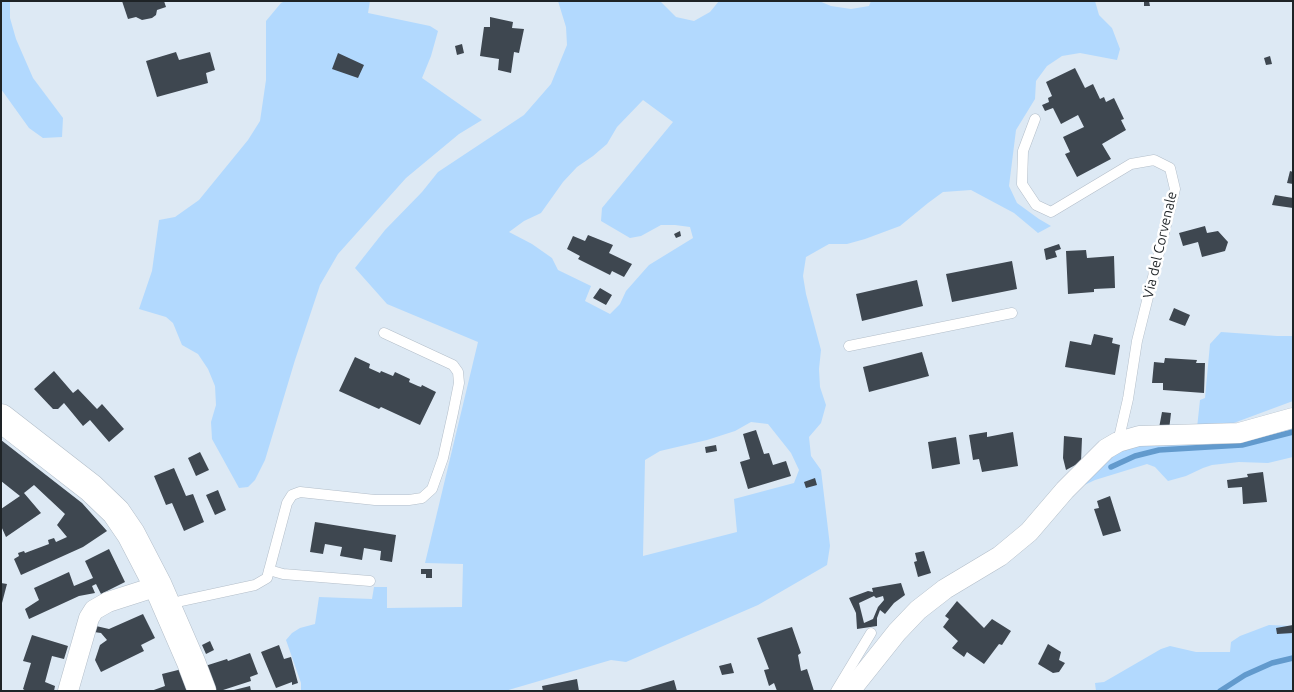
<!DOCTYPE html>
<html>
<head>
<meta charset="utf-8">
<style>
	body { margin:0 }
	#map { position:relative; width:1294px; height:692px; overflow:hidden; background:#dde9f4; font-family:Ubuntu,sans-serif }
	canvas { display:block }
	.frame { position:absolute; inset:0; border:2px solid #1e2326; pointer-events:none }
</style>
</head>
<body>
<div id="map">
<canvas width="1294" height="692"></canvas>
<div class="frame"></div>
</div>
<script>
const g = document.querySelector('canvas').getContext('2d');
g.lineJoin = 'round';
function paint(path, color) { g.fillStyle = color; g.fill(path, 'evenodd'); }
const toPath = rows => new Path2D(rows.map(r => 'M' + r).join(''));
function stroke(path, color, width, dash) { g.strokeStyle = color; g.lineWidth = width; g.lineCap = dash ? 'butt' : 'round'; g.setLineDash(dash || []); g.stroke(path); }
function label(font, color, halo, rows, align = 'center') {
  g.font = font + ' Ubuntu,sans-serif'; g.lineWidth = 5; g.setLineDash([]); g.textBaseline = 'middle'; g.strokeStyle = halo; g.fillStyle = color; for (const [text, x, y, turn = 0] of rows) {
    g.save(); g.translate(x, y); g.rotate((+turn || 0) * Math.PI / 180); g.textAlign = isNaN(turn) ? turn : align; if (halo) g.strokeText(text, 0, 0); g.fillText(text, 0, 0); g.restore();
  }
}
paint(toPath([
	[1,1,10,1,10,18,16,39,33,78,63,118,62,137,43,138,29,128,1,89],
	[285,1,370,1,368,13,430,26,438,31,431,56,422,78,482,120,459,134,406,178,338,254,320,285,295,360,265,460,255,480,248,487,239,488,212,439,211,422,216,405,215,386,208,369,198,354,182,345,173,323,166,317,139,309,152,271,159,220,175,217,199,200,248,140,260,121,266,80,266,21,281,3],
	[558,1,660,1,676,17,694,21,710,12,719,1,819,1,831,6,851,9,869,6,871,1,1095,1,1099,15,1112,28,1120,49,1117,60,1080,53,1062,56,1047,66,1036,81,1035,99,1016,130,1009,186,1017,203,1039,219,1051,226,1038,233,1014,213,971,190,943,192,928,203,900,226,865,239,847,244,829,244,806,257,803,276,806,294,821,350,819,369,820,387,826,405,821,423,809,437,811,456,821,470,830,546,827,565,758,605,626,662,611,660,505,691,301,691,301,683,286,640,292,633,300,628,315,624,319,597,372,599,374,587,387,587,387,608,462,607,463,564,425,563,478,342,387,304,355,268,385,230,422,192,438,172,524,115,551,84,567,45,566,27],
	[643,100,673,122,602,208,601,221,630,238,641,236,661,225,675,225,690,227,693,238,649,265,626,291,620,304,610,314,585,301,591,286,558,270,552,258,532,244,509,232,524,221,541,213,563,182,577,167,593,156,607,144,617,127],
	[751,422,768,424,791,453,799,470,794,483,734,499,737,532,643,556,645,460,660,451,707,440,735,431],
	[1221,332,1277,336,1293,336,1293,401,1231,424,1197,428,1200,400,1205,398,1210,344],
	[1293,425,1293,457,1268,463,1239,462,1212,465,1203,468,1186,476,1168,481,1155,467,1147,464,1095,480,1076,489,1111,458,1132,445,1150,440,1234,443],
	[1269,625,1293,626,1293,691,1096,691,1095,683,1104,682,1161,649,1170,646,1196,652,1230,652,1231,642,1240,636]
]), '#b2d9fe');
stroke(toPath([
	[1111,467,1135,456,1159,450,1242,445,1293,432],
	[1220,691,1245,675,1272,663,1293,658]
]), '#629acd', 5.5);
paint(toPath([
	[122,1,164,1,166,7,157,10,156,15,152,18,142,20,136,17,128,19],
	[1144,1,1149,1,1150,6,1144,6],
	[490,17,513,22,512,28,524,29,519,53,514,52,511,73,498,70,499,59,480,56,484,27,490,27],
	[462,44,464,53,457,55,455,46],
	[176,52,179,60,210,52,215,70,206,73,208,83,157,97,146,61],
	[338,53,364,65,358,78,332,69],
	[1270,56,1272,64,1266,65,1264,58],
	[1075,68,1085,88,1093,84,1100,99,1104,97,1106,102,1114,98,1124,119,1121,120,1126,130,1102,144,1111,159,1077,177,1065,154,1070,152,1063,137,1084,127,1078,115,1061,124,1053,108,1045,111,1042,105,1049,102,1048,98,1052,96,1046,82],
	[1290,171,1293,172,1293,184,1287,183],
	[1275,195,1293,198,1293,208,1272,205],
	[1205,226,1207,233,1218,231,1228,242,1225,251,1202,257,1198,242,1183,246,1179,233],
	[680,231,681,236,676,238,674,234],
	[588,235,613,245,609,253,632,264,624,277,612,271,610,275,578,259,580,256,567,249,573,236,585,241],
	[1059,244,1061,249,1055,251,1057,257,1046,260,1044,249],
	[1086,250,1087,258,1114,256,1115,288,1094,289,1094,292,1068,294,1066,251],
	[1012,261,1017,289,952,302,946,274],
	[917,280,923,306,862,321,856,294],
	[600,288,612,295,606,305,593,298],
	[1174,308,1190,315,1185,326,1169,320],
	[1094,334,1113,338,1112,343,1120,345,1115,375,1065,367,1070,341,1091,345],
	[922,352,929,376,869,392,863,367],
	[355,357,370,364,369,368,380,373,381,371,393,376,395,372,410,379,409,382,418,386,421,387,422,385,436,392,420,425,381,407,379,409,339,391],
	[1165,358,1197,360,1196,363,1205,363,1204,393,1163,390,1163,383,1152,383,1154,362,1164,363],
	[54,371,73,393,78,389,97,409,102,404,124,429,109,442,90,420,83,426,64,403,58,409,53,409,34,389],
	[1162,412,1171,413,1169,430,1159,428],
	[756,430,764,454,769,453,773,465,786,461,791,476,748,489,740,462,750,459,743,434],
	[987,432,987,437,1013,432,1018,466,982,472,979,459,973,460,969,435],
	[1064,436,1082,438,1081,462,1066,470,1063,458],
	[956,437,960,464,932,469,928,442],
	[1,440,82,503,107,531,83,547,21,575,14,559,19,556,18,553,24,551,25,553,49,544,48,540,54,538,56,542,67,537,57,525,65,514,34,485,24,493,41,513,6,537,1,526,1,509,20,496,1,481],
	[716,445,717,451,706,453,705,447],
	[200,452,209,470,196,476,188,458],
	[174,468,186,496,193,494,204,522,184,531,172,503,166,505,154,476],
	[1263,472,1267,502,1243,504,1242,487,1228,488,1227,480,1248,477,1247,474],
	[815,478,817,485,806,488,804,482],
	[218,490,226,510,215,515,206,495],
	[1110,496,1121,531,1103,536,1094,509,1099,508,1097,501],
	[315,522,396,535,392,562,380,560,381,551,364,548,362,560,340,556,342,547,325,544,323,554,310,552],
	[109,549,125,582,101,594,96,584,92,586,95,593,79,596,29,619,25,609,39,600,34,588,69,572,74,586,93,578,85,561],
	[924,551,931,573,918,577,914,562,917,561,915,553],
	[421,569,432,569,432,578,426,578,426,574,421,574],
	[1,583,7,584,2,603,1,603],
	[901,583,905,595,894,603,885,614,880,610,877,618,877,626,857,629,856,613,849,598,868,591,873,592,872,588],
	[874,596,876,598,883,596,884,600,878,607,873,619,864,623,859,603],
	[957,601,984,628,992,619,1011,631,1002,645,999,644,984,664,967,652,964,657,952,648,958,641,943,627,949,619,945,616],
	[143,614,155,638,141,645,144,651,101,672,95,660,100,645,107,640,101,633,94,632,96,626,109,629],
	[1293,625,1293,633,1277,634,1276,628],
	[792,627,801,653,798,655,801,671,807,669,814,691,777,691,774,683,769,686,764,670,769,669,757,638],
	[32,635,68,646,64,659,52,656,45,682,55,686,54,691,26,691,23,689,31,663,23,661],
	[210,641,214,650,206,654,202,645],
	[1048,644,1061,652,1059,660,1065,663,1059,672,1053,673,1038,664],
	[279,645,284,659,291,657,298,683,292,685,292,682,276,688,261,652],
	[250,653,258,674,250,677,251,681,220,691,214,691,205,666,227,659,228,661],
	[731,663,734,673,722,675,719,666],
	[182,669,190,691,151,691,165,686,162,674],
	[577,679,579,691,543,691,542,686],
	[674,680,677,691,641,691,640,690],
	[250,686,251,691,234,691,234,690]
]), '#3e4750');
const service = toPath([
	[1035,119,1023,151,1022,184,1036,205,1051,212,1131,164,1154,160,1170,168,1175,189,1137,341,1128,399,1118,442],
	[849,346,1012,313],
	[269,570,283,574,370,581],
	[168,606,181,601,255,585,267,578,287,503,292,495,300,492,375,500,409,500,422,498,432,489,443,458,453,413,459,383,458,372,453,365,384,333],
	[836,691,871,633]
]);
const minor = toPath([
	[68,691,89,618,94,610,108,602,158,586],
	[850,691,897,632,918,610,945,589,1000,556,1029,532,1065,490,1106,449,1118,442,1139,436,1239,433,1293,418]
]);
const secondary = toPath([
	[1,418,91,488,116,512,131,534,158,586,191,662,202,691]
]);
stroke(service, '#b3bec9', 11);
stroke(minor, '#b3bec9', 21);
stroke(secondary, '#b3bec9', 29);
stroke(service, '#fff', 10);
stroke(minor, '#fff', 20);
stroke(secondary, '#fff', 28);
label('14px', '#1e2326', '#fff', [
	["Via del Corvenale",1160,245,-77]
]);
</script>
</body>
</html>
